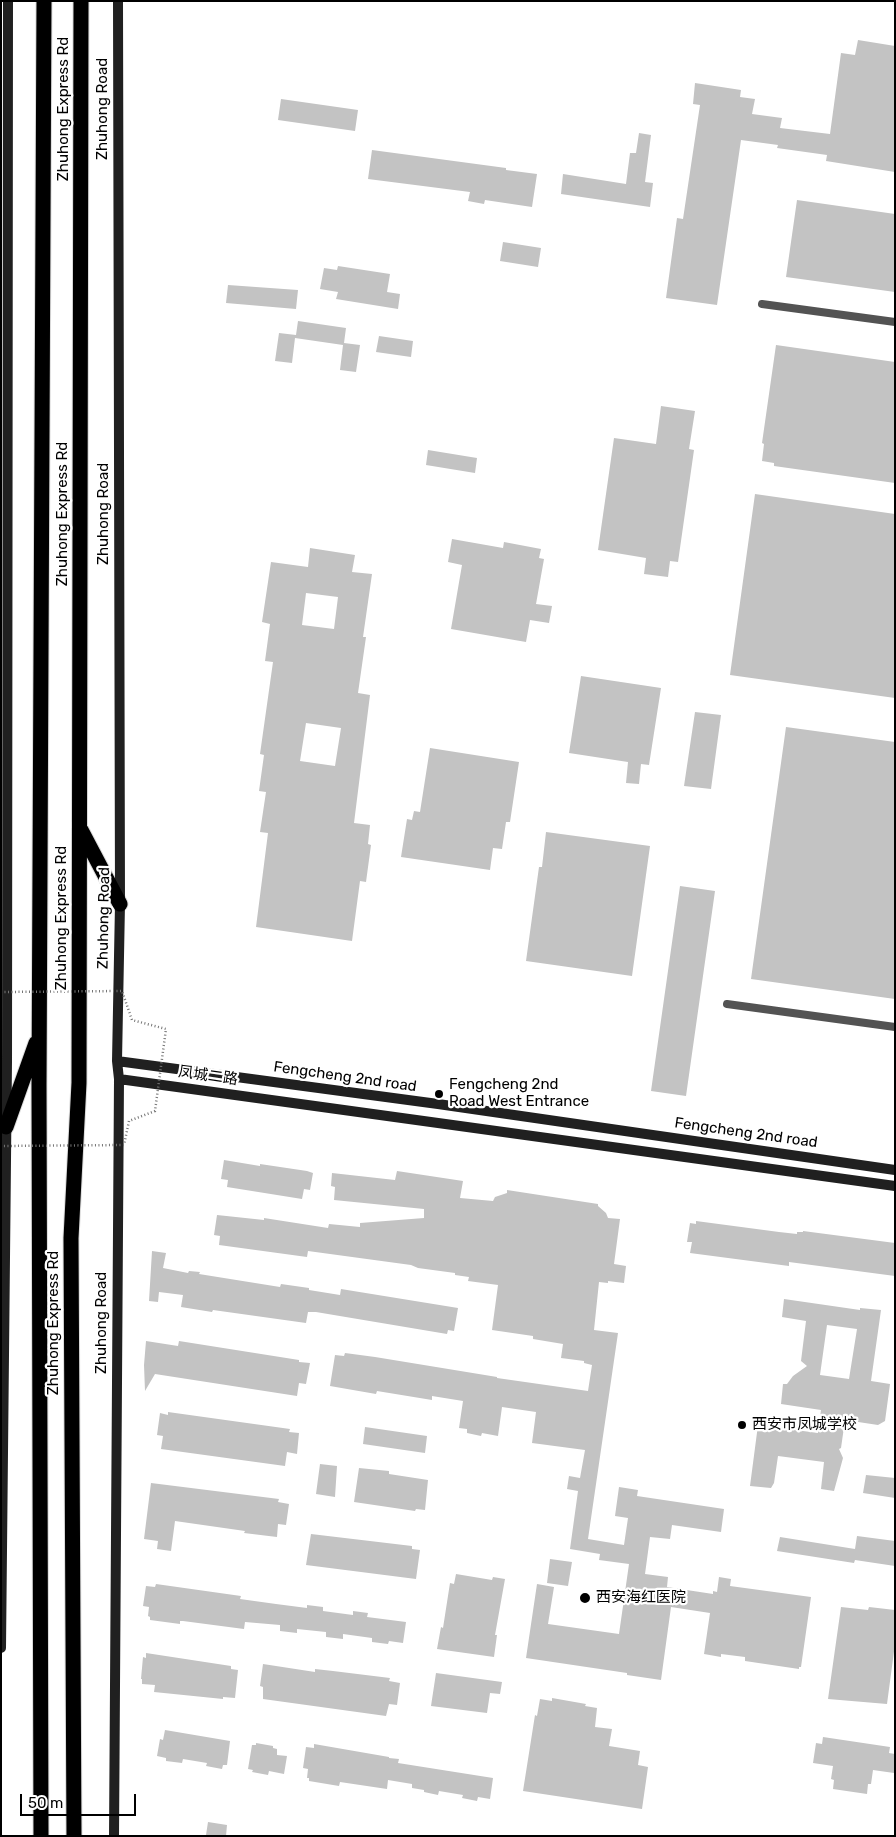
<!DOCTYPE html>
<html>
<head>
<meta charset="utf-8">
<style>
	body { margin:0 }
	#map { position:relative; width:896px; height:1837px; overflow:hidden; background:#fff; font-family:Rubik,sans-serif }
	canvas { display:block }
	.frame { position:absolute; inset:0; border:2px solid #000; pointer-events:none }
	.scale { position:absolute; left:20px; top:1794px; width:116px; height:22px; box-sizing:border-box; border:2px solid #000; border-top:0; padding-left:6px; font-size:15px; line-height:18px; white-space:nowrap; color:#000; -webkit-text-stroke:4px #fff; paint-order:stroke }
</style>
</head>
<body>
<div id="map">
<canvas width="896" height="1837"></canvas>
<div class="frame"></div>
<div class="scale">50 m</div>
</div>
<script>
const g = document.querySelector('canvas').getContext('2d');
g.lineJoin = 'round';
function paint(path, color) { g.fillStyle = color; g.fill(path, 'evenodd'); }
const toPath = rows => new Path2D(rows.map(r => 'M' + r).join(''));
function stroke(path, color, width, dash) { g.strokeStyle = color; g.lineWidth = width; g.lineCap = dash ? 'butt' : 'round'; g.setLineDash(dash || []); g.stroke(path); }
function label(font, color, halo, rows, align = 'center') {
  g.font = font + ' Rubik,"Noto Sans SC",sans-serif'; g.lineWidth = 4.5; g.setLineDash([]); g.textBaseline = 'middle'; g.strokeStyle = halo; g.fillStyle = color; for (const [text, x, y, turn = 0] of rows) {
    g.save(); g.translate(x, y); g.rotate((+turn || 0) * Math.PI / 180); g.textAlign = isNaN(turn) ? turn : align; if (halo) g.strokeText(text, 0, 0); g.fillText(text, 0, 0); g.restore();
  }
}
paint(toPath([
	[858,40,895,46,895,172,826,161,827,155,777,148,778,145,741,140,717,305,666,298,677,218,683,219,700,105,693,104,695,83,741,90,740,97,755,99,752,114,782,118,780,128,830,134,841,53,855,55],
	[281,99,358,110,355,131,278,120],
	[639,133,651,135,645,182,653,183,650,207,561,194,563,174,626,184,630,153,636,153],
	[372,150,506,168,506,170,537,174,532,207,485,200,484,204,468,201,470,192,368,179],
	[797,200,895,214,895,292,786,277],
	[503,242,541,248,538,267,500,261],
	[338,266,390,274,387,292,400,294,398,309,336,299,338,292,320,289,324,268,337,270],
	[228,285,298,290,296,309,226,303],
	[298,321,346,328,344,343,360,345,356,372,340,370,343,345,295,338,292,363,275,361,279,333,296,335],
	[379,336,413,341,411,357,376,352],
	[776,345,895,362,895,483,774,466,774,463,762,461,764,444,762,443],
	[661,406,695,411,689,449,694,450,678,562,670,561,668,577,644,574,646,558,598,550,614,438,656,444],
	[428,450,477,458,475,473,426,465],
	[755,494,895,514,895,698,730,675],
	[452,539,503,548,504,542,541,549,539,558,544,559,536,604,552,606,549,623,530,620,526,642,451,629,462,565,448,562],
	[310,548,355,555,352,572,372,574,363,637,366,637,358,693,370,695,354,823,370,825,368,844,371,845,366,882,360,881,352,941,256,927,268,833,260,832,266,792,259,791,264,755,260,754,273,662,265,661,270,624,262,622,271,562,308,567],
	[306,593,338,597,334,629,302,625],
	[306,723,341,728,335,766,300,761],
	[581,676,661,688,649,765,641,764,639,784,626,783,628,762,569,753],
	[695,712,721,715,711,789,684,786],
	[786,727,895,742,895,999,751,979],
	[430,748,519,762,510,822,506,822,502,849,493,848,490,870,401,857,407,819,412,820,414,811,420,812],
	[546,832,650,846,632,976,526,961,539,867,542,867],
	[680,886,715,891,686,1096,651,1091],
	[224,1160,260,1166,260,1164,307,1171,313,1173,310,1190,304,1189,302,1199,227,1187,228,1180,221,1179],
	[397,1171,463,1181,460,1198,493,1201,495,1197,507,1193,507,1190,598,1204,598,1206,606,1213,608,1218,620,1219,614,1264,626,1266,624,1283,608,1281,608,1283,599,1282,594,1330,618,1333,588,1539,624,1545,628,1518,615,1516,619,1487,638,1490,637,1496,724,1509,721,1532,672,1525,670,1539,650,1537,645,1574,668,1577,667,1587,713,1594,713,1591,717,1592,719,1577,731,1579,730,1586,811,1597,801,1667,799,1667,799,1669,745,1661,745,1657,721,1654,721,1657,704,1654,710,1613,671,1607,661,1680,627,1675,627,1673,526,1658,537,1584,554,1587,548,1624,619,1634,629,1564,599,1560,600,1554,570,1549,578,1491,567,1489,569,1476,580,1478,585,1450,532,1443,536,1412,502,1407,498,1436,482,1433,481,1436,467,1433,467,1429,459,1428,463,1401,432,1396,432,1400,377,1391,376,1394,330,1386,335,1355,344,1356,345,1353,375,1357,497,1377,497,1378,588,1391,592,1365,584,1363,584,1361,561,1358,563,1344,533,1339,533,1336,492,1330,498,1285,468,1281,469,1277,455,1275,455,1273,418,1268,411,1265,308,1251,307,1257,219,1245,220,1236,214,1235,217,1215,264,1220,264,1218,328,1228,329,1224,360,1227,360,1223,424,1218,424,1209,334,1200,335,1187,331,1186,332,1173,395,1180],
	[696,1221,779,1232,797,1234,797,1232,803,1232,803,1231,895,1243,895,1276,789,1262,789,1266,690,1253,692,1242,687,1242,690,1223,696,1224],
	[152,1251,166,1253,163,1268,188,1273,189,1271,200,1272,199,1274,280,1287,281,1284,309,1288,309,1290,340,1295,341,1289,458,1308,454,1331,448,1330,447,1334,316,1312,308,1312,306,1323,213,1310,212,1312,181,1307,183,1295,159,1292,158,1302,149,1301],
	[784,1299,860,1310,860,1308,881,1310,871,1381,890,1384,885,1421,878,1425,845,1420,841,1448,839,1449,843,1458,834,1491,821,1489,824,1462,778,1456,774,1483,771,1488,750,1486,758,1425,818,1433,821,1410,781,1404,783,1384,787,1384,793,1376,807,1366,801,1361,806,1321,782,1317],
	[827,1325,857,1329,849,1379,820,1375],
	[146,1341,178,1346,179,1341,299,1360,299,1362,310,1363,306,1384,299,1383,297,1396,155,1374,145,1391,144,1365],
	[168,1412,290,1429,289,1432,299,1433,297,1454,287,1452,285,1466,161,1449,163,1436,157,1435,160,1413,168,1415],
	[365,1427,427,1436,425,1453,363,1444],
	[320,1464,337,1466,335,1497,316,1494],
	[359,1468,389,1471,389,1474,428,1480,425,1510,416,1509,415,1511,354,1502],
	[866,1475,895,1478,895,1498,863,1493],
	[151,1483,279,1499,278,1502,289,1504,286,1525,278,1524,277,1537,244,1533,245,1531,175,1521,171,1551,157,1549,158,1541,144,1539],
	[311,1534,412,1546,412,1549,420,1550,416,1579,306,1565],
	[857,1536,895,1541,895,1566,855,1560,854,1563,777,1551,780,1537,855,1549],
	[550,1559,572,1562,568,1586,547,1583],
	[456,1574,492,1580,493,1577,505,1579,495,1635,497,1635,494,1657,437,1649,441,1627,443,1628,450,1583,454,1584],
	[156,1584,241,1596,240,1599,276,1604,307,1608,307,1605,323,1607,323,1611,353,1615,353,1611,368,1613,367,1617,406,1622,403,1643,389,1641,388,1644,372,1642,372,1638,343,1634,343,1639,326,1637,326,1632,297,1629,297,1633,280,1631,280,1625,245,1622,244,1629,183,1621,180,1621,180,1624,150,1620,150,1617,148,1616,149,1607,143,1606,146,1586,155,1587],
	[841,1607,868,1610,869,1607,895,1610,895,1644,887,1704,828,1699],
	[146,1653,231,1666,231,1669,238,1670,235,1698,223,1697,223,1699,154,1692,155,1685,142,1684,142,1679,141,1679,143,1657,146,1658],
	[263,1664,315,1672,315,1669,333,1671,390,1678,389,1681,400,1683,397,1705,389,1704,386,1716,263,1699,263,1687,260,1686],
	[436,1673,502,1682,500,1694,490,1693,487,1713,431,1706],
	[552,1698,586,1704,585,1706,597,1708,595,1727,612,1729,609,1746,640,1751,638,1765,648,1767,642,1809,523,1791,535,1715,537,1716,540,1699,552,1701],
	[165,1730,230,1741,227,1765,223,1765,222,1769,206,1766,207,1763,183,1759,182,1763,166,1761,166,1758,157,1756,160,1739,163,1740],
	[823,1737,890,1747,889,1753,895,1754,894,1773,873,1770,871,1784,868,1784,867,1794,833,1789,834,1780,831,1779,833,1766,813,1763,816,1743,822,1744],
	[256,1743,273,1746,273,1748,277,1749,277,1755,287,1756,284,1774,269,1771,268,1775,252,1772,253,1770,248,1769,252,1745,256,1745],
	[314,1744,389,1757,389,1758,399,1759,398,1763,493,1778,490,1799,478,1797,477,1801,462,1798,463,1795,439,1791,438,1795,424,1792,424,1790,412,1788,412,1784,388,1780,387,1789,340,1782,339,1786,309,1781,309,1778,307,1778,308,1769,303,1768,306,1747,314,1748],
	[208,1822,227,1825,226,1836,206,1835]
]), '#c3c3c3');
const highway = toPath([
	[81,830,120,904],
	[6,1127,36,1043],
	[41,1836,39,1084,44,1],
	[74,1836,71,1238,79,1083,81,1]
]);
stroke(highway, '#dbdbdb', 17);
stroke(toPath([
	[762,304,895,322],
	[727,1004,895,1027]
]), '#535353', 8);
stroke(toPath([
	[117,1061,438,1104,895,1170],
	[119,1079,895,1186],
	[1,1648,7,1062,8,1],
	[114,1836,119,1079,117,1061,120,904,118,1]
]), '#202020', 10);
stroke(highway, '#000', 15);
stroke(toPath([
	[1,992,122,991,132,1020,166,1029,155,1111,129,1121,124,1145,1,1146]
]), '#757575', 2.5, [1, 2.5]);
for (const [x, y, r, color] of [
	[439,1094,5,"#000"],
	[742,1425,5,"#000"],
	[585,1598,6,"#000"]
]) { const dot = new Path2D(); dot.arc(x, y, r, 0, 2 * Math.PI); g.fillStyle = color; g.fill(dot); stroke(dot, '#fff', 2); }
label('15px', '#000', '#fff', [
	["Zhuhong Express Rd",64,109,-90],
	["Zhuhong Road",103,109,-90],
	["Zhuhong Express Rd",63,514,-90],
	["Zhuhong Road",104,514,-90],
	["Zhuhong Express Rd",62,918,-90],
	["Zhuhong Road",104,918,-89],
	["凤城二路",208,1076,8],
	["Fengcheng 2nd road",345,1077,8],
	["Fengcheng 2nd road",746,1133,8],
	["Zhuhong Express Rd",54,1323,-90],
	["Zhuhong Road",102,1323,-90]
]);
label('15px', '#000', '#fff', [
	["Fengcheng 2nd",449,1085],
	["Road West Entrance",449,1102],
	["西安市凤城学校",752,1425],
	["西安海红医院",596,1598]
], 'left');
</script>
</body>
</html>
